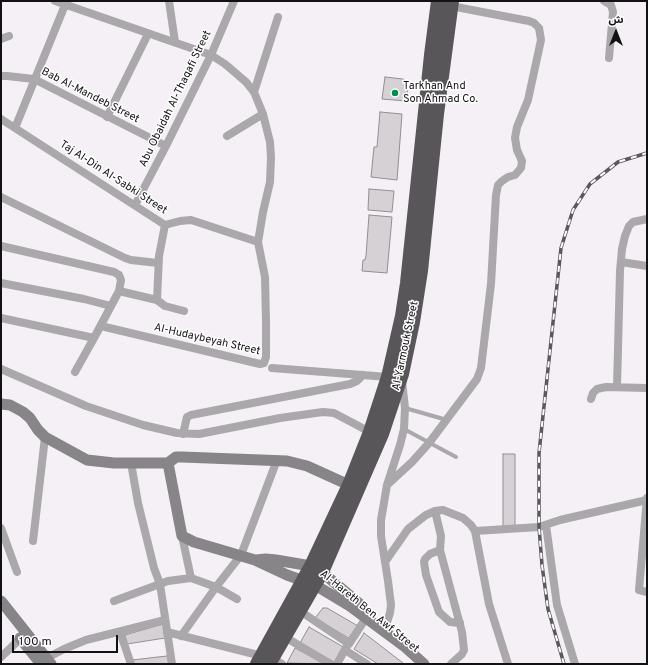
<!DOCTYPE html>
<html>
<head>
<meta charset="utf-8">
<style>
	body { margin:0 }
	#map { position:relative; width:648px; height:665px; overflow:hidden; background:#f4f0f5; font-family:Overpass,"Noto Sans Arabic",sans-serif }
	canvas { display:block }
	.frame { position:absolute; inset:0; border:2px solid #121113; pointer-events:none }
	.north { position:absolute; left:596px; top:12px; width:40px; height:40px; -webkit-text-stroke:3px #fff; paint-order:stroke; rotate:0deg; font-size:11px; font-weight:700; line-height:16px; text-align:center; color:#121113 }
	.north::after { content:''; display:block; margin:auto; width:14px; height:18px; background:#121113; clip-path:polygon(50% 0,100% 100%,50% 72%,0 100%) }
	.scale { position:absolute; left:12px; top:635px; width:106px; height:18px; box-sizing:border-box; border:2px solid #121113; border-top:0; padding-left:5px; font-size:12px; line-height:14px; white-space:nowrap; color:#121113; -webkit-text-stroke:3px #fff; paint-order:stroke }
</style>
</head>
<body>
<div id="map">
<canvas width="648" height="665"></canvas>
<div class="frame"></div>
<div class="north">ش</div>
<div class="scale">100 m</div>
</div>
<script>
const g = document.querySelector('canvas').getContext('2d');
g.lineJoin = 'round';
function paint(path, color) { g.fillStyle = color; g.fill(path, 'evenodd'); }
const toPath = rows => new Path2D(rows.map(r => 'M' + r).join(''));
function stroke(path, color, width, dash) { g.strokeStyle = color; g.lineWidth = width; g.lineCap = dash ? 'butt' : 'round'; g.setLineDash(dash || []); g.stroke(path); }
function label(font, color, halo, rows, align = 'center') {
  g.font = font + ' Overpass,sans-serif'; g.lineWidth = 3; g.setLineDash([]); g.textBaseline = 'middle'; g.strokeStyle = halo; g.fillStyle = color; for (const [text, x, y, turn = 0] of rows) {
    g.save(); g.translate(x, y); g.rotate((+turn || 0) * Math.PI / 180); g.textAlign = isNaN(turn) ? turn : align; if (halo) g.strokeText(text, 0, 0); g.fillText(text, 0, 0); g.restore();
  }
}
const building = toPath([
	[385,77,403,79,406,81,408,86,406,101,382,99,385,77],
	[380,112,402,114,397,180,371,177,374,147,377,147,380,112],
	[369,189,394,191,392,212,368,210,369,189],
	[369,215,392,217,387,273,362,271,363,260,365,260,366,256,369,215],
	[503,454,515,454,515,527,503,527,503,454],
	[323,608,327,608,358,626,350,639,315,618,323,608],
	[163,624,165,638,127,644,125,635,163,624],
	[309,627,345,648,336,663,300,643,309,627],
	[364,633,403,663,402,664,378,664,354,649,364,633],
	[295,648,325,664,287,663,295,648],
	[167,656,169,664,133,664,132,660,167,656]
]);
paint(building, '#d5d1d5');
stroke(building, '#928e92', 1);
stroke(toPath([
	[405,408,447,420],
	[404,429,456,457]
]), '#aaa8aa', 4);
stroke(toPath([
	[55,1,211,55,225,64,246,82,254,92,263,114,270,142,271,158,270,182,263,212,258,242,265,277,266,321,266,357,264,363,260,364,101,326],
	[169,1,175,42],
	[604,1,611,5,613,12,609,58],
	[1,39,9,36],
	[1,76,7,76,34,79,166,146],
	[254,92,278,17],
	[107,117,148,34],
	[1,119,165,225],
	[15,128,65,5],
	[227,136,263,114],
	[1,197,125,258,131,260,158,263],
	[135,205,166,146,211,55,234,1],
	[165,225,159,256,157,300,165,306,184,311],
	[165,225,180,221,191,220,258,242],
	[1,246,114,272,119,275,121,280,119,291,94,338,1,318],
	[621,262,647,266],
	[1,283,84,299,111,306],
	[119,291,157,300],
	[272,368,388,377],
	[1,369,86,406,143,425,177,433,199,434,280,418,323,412,334,413,370,432],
	[75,372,94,338],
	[617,387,620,271,622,249,625,236,629,226,633,222,647,219],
	[591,399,593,393,597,389,606,387,647,388],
	[183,434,187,417,191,415,350,384,357,381,363,375],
	[131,463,138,503,154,568,160,584,172,664],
	[387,485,412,462,429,443,477,379,481,368,491,284,496,195,498,185,502,181,508,177,515,175,521,168,522,161,517,150,515,138,517,127,528,100,541,40,539,28,534,23,529,21,451,6],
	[647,498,639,590,647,592],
	[435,511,441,536,440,550,462,632,464,650,462,654,451,664],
	[546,525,557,605,575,664],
	[1,528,17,572],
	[475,531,539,527,560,520,647,500],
	[182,536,191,578,216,587,237,599],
	[33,541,45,437],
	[440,550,430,554,425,559,424,562,426,575,439,612,450,622,460,623],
	[385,562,408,529,426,515,435,511,443,510,463,518,471,525,475,531,489,604,508,664],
	[114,601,168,581,191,578],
	[300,611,349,644,366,618],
	[384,631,390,613,391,605,388,581,381,536,381,520,387,485,400,445,404,429,405,408,402,381],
	[120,632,131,664],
	[167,632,262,656],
	[181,636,216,587,241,555,277,460],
	[285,637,330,664],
	[345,650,367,664],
	[1,657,21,638],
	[47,658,64,649,86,640,165,620],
	[272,658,282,664],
	[337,664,347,646]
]), '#aaa8aa', 8);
stroke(toPath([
	[1,404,10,405,23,412,30,418,38,430,45,437,87,460,114,463,168,463,176,457,182,457,287,461,307,466,349,485],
	[168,463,182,536,194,542,255,560,287,575,315,585,350,606,404,646,424,664],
	[256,560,266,559,276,560,311,566,322,572,362,606],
	[1,601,51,664],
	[20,638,41,664]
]), '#878587', 11);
stroke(toPath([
	[257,664,311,566,349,485,370,432,388,377,402,316,407,283,431,55,438,1],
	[269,664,322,572,382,434,402,374,413,322,421,271,437,114,452,1]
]), '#59565a', 14);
const rail = toPath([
	[564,664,548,609,542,565,539,527,539,453,561,248,573,210,590,184,618,162,647,153]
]);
stroke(rail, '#5a585b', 3.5);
stroke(rail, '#fff', 2, [6]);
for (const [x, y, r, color] of [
	[395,93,4,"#048e4c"]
]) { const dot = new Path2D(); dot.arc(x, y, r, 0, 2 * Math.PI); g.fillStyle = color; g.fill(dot); stroke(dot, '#fff', 1.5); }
label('11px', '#121113', '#fff', [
	["Tarkhan And",403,87],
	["Son Ahmad Co.",403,100]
], 'left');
label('11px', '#121113', '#fff', [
	["Bab Al-Mandeb Street",90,96,27],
	["Abu Obaidah Al-Thaqafi Street",176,99,-64],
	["Taj Al-Din Al-Sabki Street",113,178,33],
	["Al-Hudaybeyah Street",207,340,13],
	["Al-Yarmouk Street",406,346,-78],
	["Al-Hareth Ben Awf Street",369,612,39]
]);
</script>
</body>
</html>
